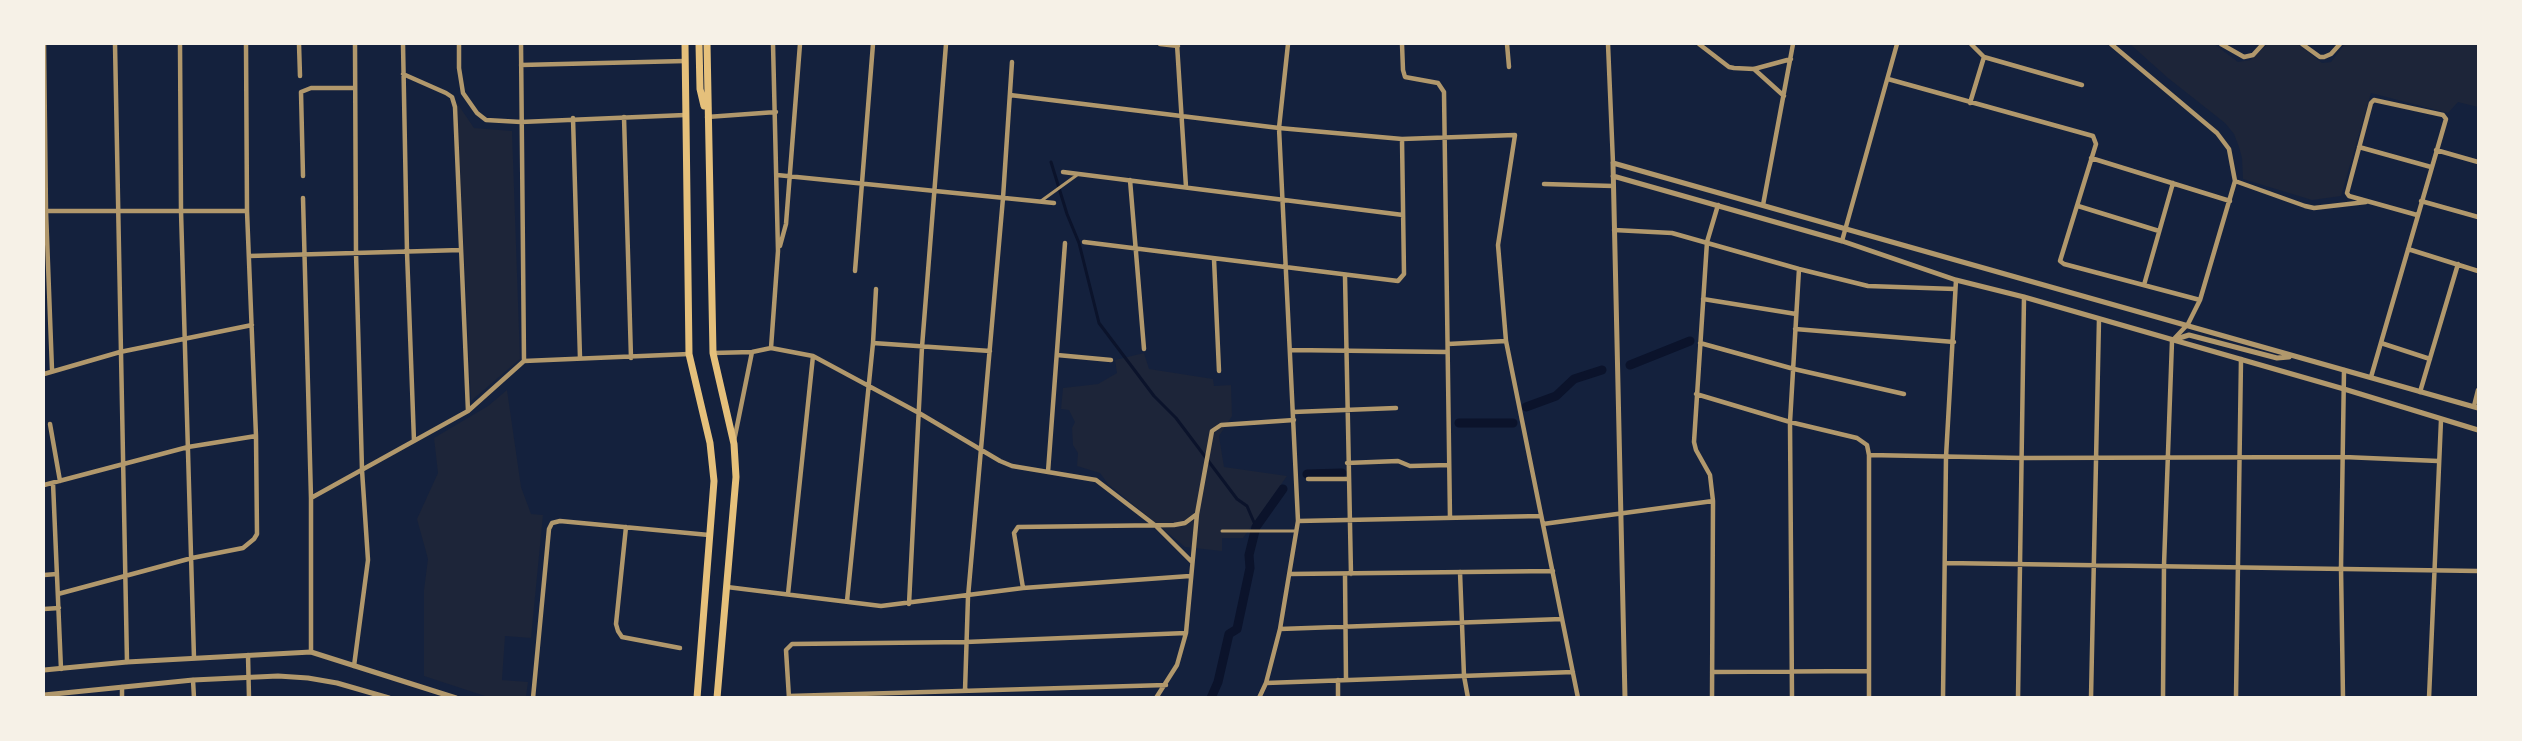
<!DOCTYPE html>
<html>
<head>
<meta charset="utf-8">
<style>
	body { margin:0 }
	#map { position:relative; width:2522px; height:741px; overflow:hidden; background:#14213d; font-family:"DejaVu Sans",sans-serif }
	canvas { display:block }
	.frame { position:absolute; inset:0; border:45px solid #f6f1e7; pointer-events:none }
</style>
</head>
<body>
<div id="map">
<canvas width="2522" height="741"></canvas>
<div class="frame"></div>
</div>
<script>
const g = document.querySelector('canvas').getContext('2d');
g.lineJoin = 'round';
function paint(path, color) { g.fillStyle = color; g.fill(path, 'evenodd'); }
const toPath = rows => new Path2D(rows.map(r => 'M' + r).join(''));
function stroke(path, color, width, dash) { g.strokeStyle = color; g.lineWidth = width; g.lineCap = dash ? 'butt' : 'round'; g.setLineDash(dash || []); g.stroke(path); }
paint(toPath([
	[2130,44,2214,44,2238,62,2250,60,2268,44,2298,44,2322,63,2331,62,2345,44,2478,44,2478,107,2458,102,2448,113,2371,93,2341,196,2312,200,2243,179,2242,158,2239,147,2234,134,2225,123,2168,78],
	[457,103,474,128,512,131,520,359,471,401],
	[1144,353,1149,369,1213,379,1214,386,1231,385,1232,416,1219,436,1224,467,1287,476,1243,538,1222,538,1222,551,1185,547,1108,484,1100,473,1077,466,1078,453,1073,445,1072,428,1075,422,1069,410,1061,409,1063,388,1098,384,1117,373,1115,360],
	[507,390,521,487,531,514,543,515,531,638,505,636,502,680,528,682,526,697,488,697,424,676,424,590,428,559,417,519,438,473,434,438,488,406]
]), '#1d2539');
stroke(toPath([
	[1051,162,1067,214,1079,243,1099,323,1154,396,1176,418,1237,499,1247,506,1256,527]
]), '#0b132b', 3);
stroke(toPath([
	[1630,365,1690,341],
	[1526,407,1556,396,1574,379,1602,370],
	[1459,423,1513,423],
	[1307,474,1342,473],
	[1211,698,1218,682,1229,634,1237,629,1250,568,1249,555,1256,527,1283,489]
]), '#0b132b', 9);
stroke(toPath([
	[1041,201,1077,175],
	[1222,531,1296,531]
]), '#b1986c', 3);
stroke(toPath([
	[44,44,46,211,52,370],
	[115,44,127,662],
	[180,44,181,211,194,658],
	[299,44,300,76],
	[403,44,407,252,414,441],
	[459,44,459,68,463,93,477,113,486,120,521,122,685,115],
	[521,44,524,361],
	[1160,44,1178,46],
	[1177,44,1186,187],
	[1402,44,1403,70,1405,77,1438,83,1444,92,1450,518],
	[1507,44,1509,67],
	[1608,44,1613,163],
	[1699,44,1729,67,1734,68,1754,69,1791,59],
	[1971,44,1984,57,2082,85],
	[2111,44,2217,133,2229,149,2235,181,2200,300,2188,324,2172,341,2164,565,2163,698],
	[2221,44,2244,57,2253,55,2263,44],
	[2302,44,2320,57,2324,57,2331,54,2340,44],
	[521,65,685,61],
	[1754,69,1784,96],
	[403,74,446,93,452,97,455,107,468,411],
	[1888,79,2093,136,2096,144,2060,261,2064,264,2200,300],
	[1010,95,1279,128,1402,139,1515,135,1498,245,1506,341,1578,698],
	[1970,103,1984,57],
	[624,117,631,358],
	[707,117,776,112],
	[573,118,580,358],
	[2359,147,2431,167],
	[2436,150,2478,162],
	[2091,158,2230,201],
	[1063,172,1403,215],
	[777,175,1054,203],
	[303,176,301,92,311,88,354,88],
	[1130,180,1144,349],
	[2235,181,2305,206,2314,208,2366,202],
	[1544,184,1613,186],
	[303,198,311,498,311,652],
	[2421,201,2478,217],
	[1763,205,1793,44],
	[2078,206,2159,231],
	[44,211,247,211],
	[1614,230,1672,233,1799,269,1868,286,1955,289],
	[1842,241,1897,44],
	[1084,242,1398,281,1404,274,1402,139],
	[780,246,786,224,800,44],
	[2408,249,2478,271],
	[249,256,461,250],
	[1214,259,1219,371],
	[855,271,873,44],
	[1345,276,1351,574],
	[2144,285,2173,183],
	[1703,299,1796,314],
	[1795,329,1954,342],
	[873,343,990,351],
	[1700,343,1794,369,1904,394],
	[2381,343,2430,359],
	[1448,344,1506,341],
	[771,348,778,251,773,44],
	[1291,350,1447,352],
	[713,353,752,352,771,348,813,356,919,413,1000,461,1012,466,1096,480,1156,526,1192,562],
	[1057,355,1111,360],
	[44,374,120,352,252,325],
	[2371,377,2446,119,2443,115,2374,100,2371,103,2347,193,2349,196,2417,215],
	[2420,392,2458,264],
	[1696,394,1790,422,1857,438,1867,445,1869,455,1869,698],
	[2474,406,2478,390],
	[1293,412,1396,408],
	[50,424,60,481],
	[734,441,752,352],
	[1869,455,2022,458,2344,457,2438,461],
	[1347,463,1398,461,1410,466,1449,465],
	[1048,472,1065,243],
	[1308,479,1348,479],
	[53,483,61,669],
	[44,485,188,447,256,436],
	[311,498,468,411,524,361,689,354],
	[1298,521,1541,516],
	[1543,524,1713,501],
	[626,527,616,624,618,631,622,637,680,648],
	[1945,563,2478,571],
	[1460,572,1464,676,1468,698],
	[1290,574,1553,571],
	[1345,574,1346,680],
	[44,575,57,574],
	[727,587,881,606,1023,588,1190,576],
	[1023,588,1014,533,1018,527,1174,525,1185,523,1197,514],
	[58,594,192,558,243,548,254,539,257,534,256,436,247,211,246,44],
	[788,594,813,356],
	[847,601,873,343,876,289],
	[909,604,922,347,946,44],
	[44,609,59,608],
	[1280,629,1562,619],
	[248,655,249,698],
	[354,666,368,560,362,470,356,253,355,44],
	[1712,672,1869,671],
	[193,680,194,698],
	[1338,680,1338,698],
	[1266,683,1573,672],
	[122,687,122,698],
	[965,691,968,597,1003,198,1012,62],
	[789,696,1166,685],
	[533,698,549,529,552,523,560,521,709,535],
	[789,698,786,650,792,644,966,642,1186,633],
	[1156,698,1177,665,1186,633,1197,514,1212,431,1221,425,1294,420],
	[1259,698,1266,683,1280,629,1298,521,1279,128,1288,44],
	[1712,698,1713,501,1710,475,1696,450,1694,442,1707,242,1718,205],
	[1792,698,1790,422,1799,269],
	[1943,698,1946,457,1956,280],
	[2018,698,2024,297],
	[2091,698,2099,319],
	[2236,698,2241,359],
	[2343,698,2341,568,2344,370],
	[2429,698,2441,420]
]), '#b1986c', 4.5);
stroke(toPath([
	[1613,176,1842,241,1956,280,2024,297,2344,389,2478,430],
	[2173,340,2189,335,2277,358,2289,357],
	[44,670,127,662,311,652,456,698],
	[44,695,193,680,278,676,308,678,337,683,389,698],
	[1625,698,1613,163,2478,408]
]), '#b1986c', 5);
stroke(toPath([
	[685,44,689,354,710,443,714,481,697,698],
	[699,44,700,89,704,106],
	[707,44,713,353,734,444,736,477,717,698]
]), '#e5c07b', 7);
</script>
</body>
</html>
